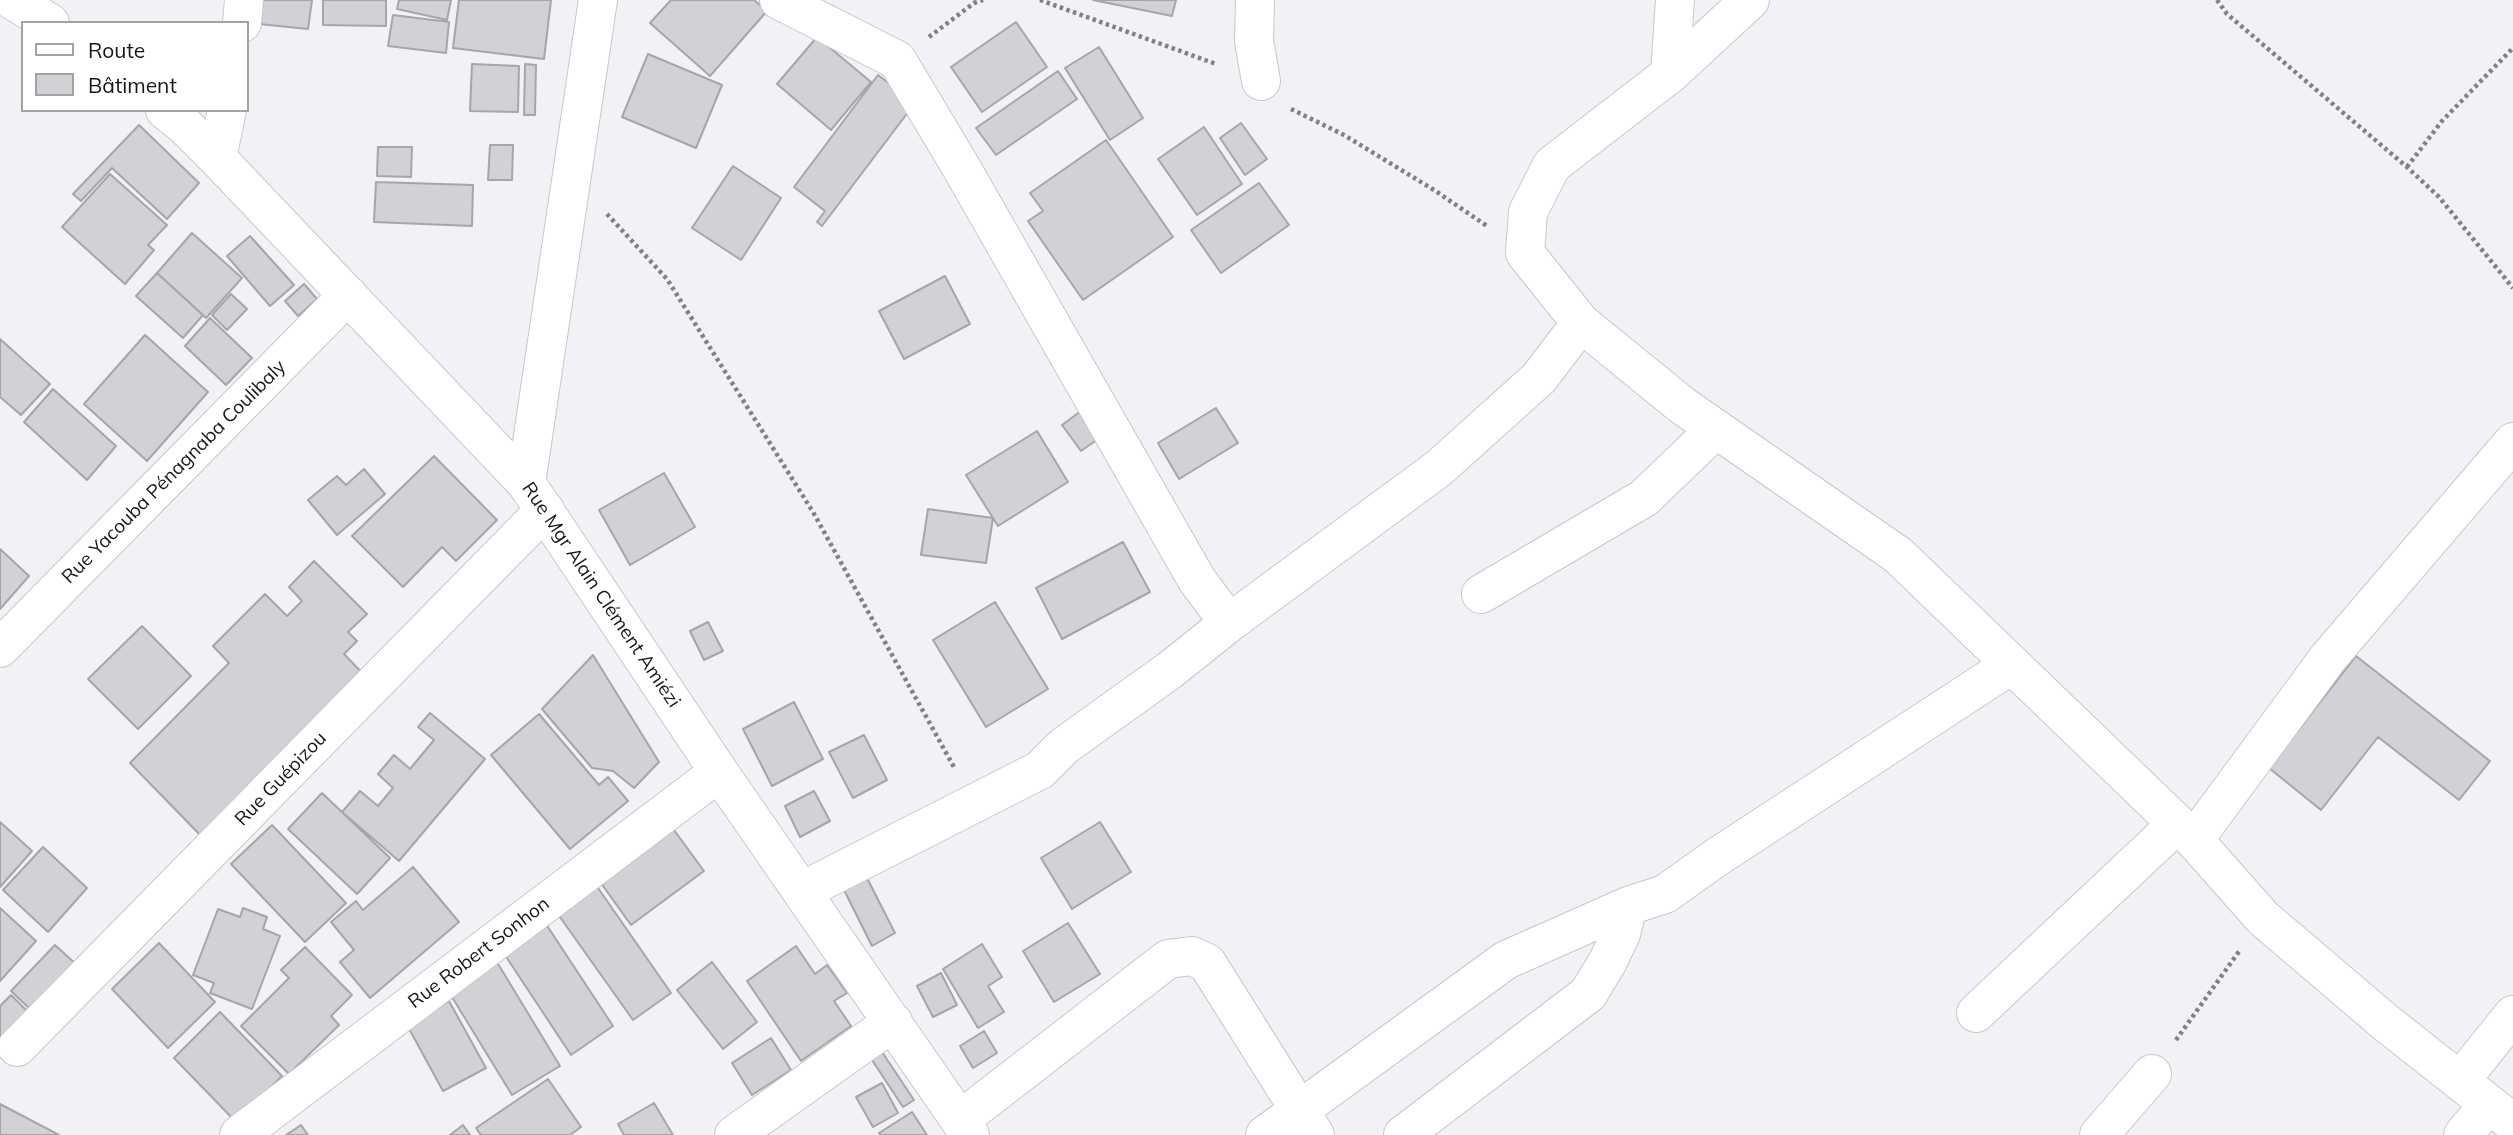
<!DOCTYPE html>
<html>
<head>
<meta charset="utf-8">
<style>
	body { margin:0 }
	#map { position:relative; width:2513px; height:1135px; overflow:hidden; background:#f0f2f5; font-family:Mulish,sans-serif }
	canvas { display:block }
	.legend { position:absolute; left:21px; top:21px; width:228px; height:91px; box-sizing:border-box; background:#fff; border:2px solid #a1a2a2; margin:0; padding:9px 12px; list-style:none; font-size:21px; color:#151616 }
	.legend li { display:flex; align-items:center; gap:14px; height:35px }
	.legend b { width:35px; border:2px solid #a1a2a2 }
</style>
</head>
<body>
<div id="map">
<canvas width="2513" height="1135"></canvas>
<ul class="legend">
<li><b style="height:9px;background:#fff"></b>Route</li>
<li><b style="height:19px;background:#d1d2d5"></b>Bâtiment</li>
</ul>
</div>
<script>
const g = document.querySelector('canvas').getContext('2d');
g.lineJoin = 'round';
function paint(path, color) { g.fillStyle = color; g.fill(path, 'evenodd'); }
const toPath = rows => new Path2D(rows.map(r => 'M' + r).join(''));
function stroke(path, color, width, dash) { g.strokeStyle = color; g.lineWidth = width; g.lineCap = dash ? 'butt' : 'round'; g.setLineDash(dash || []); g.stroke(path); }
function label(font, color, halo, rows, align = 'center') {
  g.font = font + ' Mulish,sans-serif'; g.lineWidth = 5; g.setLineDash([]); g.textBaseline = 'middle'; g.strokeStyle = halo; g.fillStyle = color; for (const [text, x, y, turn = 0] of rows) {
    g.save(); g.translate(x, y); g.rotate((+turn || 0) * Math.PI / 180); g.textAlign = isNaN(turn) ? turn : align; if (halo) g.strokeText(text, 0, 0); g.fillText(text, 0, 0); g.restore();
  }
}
const building = toPath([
	[252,0,312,0,308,29,249,23,252,0],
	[323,0,386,0,386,26,323,25,323,0],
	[399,0,451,0,447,20,397,9,399,0],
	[459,0,551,0,544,59,453,48,459,0],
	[671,0,754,0,767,11,710,76,650,23,671,0],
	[1093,0,1176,0,1172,16,1093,0],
	[393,15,449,22,446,53,388,46,393,15],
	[1016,22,1047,67,982,112,951,67,1016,22],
	[817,37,871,82,831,130,777,84,817,37],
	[1099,47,1143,118,1110,140,1065,68,1099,47],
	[648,54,722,85,696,148,622,117,648,54],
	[472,64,519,66,518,112,470,111,472,64],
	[525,64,536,65,535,115,524,115,525,64],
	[1058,71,1077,99,996,155,976,128,1058,71],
	[878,75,915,103,822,226,817,222,825,211,794,187,878,75],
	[1241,123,1267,159,1245,175,1220,138,1241,123],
	[139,125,199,183,167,219,112,168,81,201,73,194,139,125],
	[1204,127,1242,184,1197,215,1158,159,1204,127],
	[1106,140,1173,237,1083,300,1028,221,1043,211,1030,193,1106,140],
	[490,145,513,145,512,180,488,180,490,145],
	[378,147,412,147,411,177,377,176,378,147],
	[733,166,781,198,741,260,692,228,733,166],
	[110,174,167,225,148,245,154,250,125,284,62,227,110,174],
	[376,182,473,185,472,226,374,222,376,182],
	[1259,183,1289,225,1221,273,1191,230,1259,183],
	[192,233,242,278,206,318,157,273,192,233],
	[250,236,294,285,270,306,227,256,250,236],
	[157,273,203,315,183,338,136,296,157,273],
	[945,276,970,324,904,359,879,311,945,276],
	[304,284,317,299,298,316,285,301,304,284],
	[231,294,247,309,227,330,212,315,231,294],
	[210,318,252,358,226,385,185,346,210,318],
	[145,335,208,392,147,461,84,404,145,335],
	[0,339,50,384,21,415,0,397,0,339],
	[53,389,116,446,87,480,24,422,53,389],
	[1089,405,1108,432,1081,451,1062,425,1089,405],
	[1216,408,1238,443,1179,479,1158,443,1216,408],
	[1037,431,1068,482,998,526,966,475,1037,431],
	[434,456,497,520,456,561,442,547,403,587,352,536,434,456],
	[364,469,385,494,337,535,308,500,337,476,346,485,364,469],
	[664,473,695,527,630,565,599,510,664,473],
	[928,509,993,518,986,563,921,555,928,509],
	[1123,542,1150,592,1062,639,1036,588,1123,542],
	[0,549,29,576,0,609,0,549],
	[314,561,367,614,348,632,357,641,344,654,367,678,204,839,130,763,229,663,213,646,265,594,287,616,302,601,289,587,314,561],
	[995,602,1048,689,986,727,933,640,995,602],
	[708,622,723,651,704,660,690,631,708,622],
	[142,626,191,676,138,729,88,679,142,626],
	[593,655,659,762,634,788,613,771,592,768,542,709,593,655],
	[2356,656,2490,761,2459,800,2378,737,2321,810,2269,768,2356,656],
	[794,702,823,759,772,786,743,729,794,702],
	[430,713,485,759,399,861,342,812,360,791,378,806,393,788,378,774,394,755,410,769,434,740,418,727,430,713],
	[539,714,599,785,608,777,628,801,570,849,491,755,539,714],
	[864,735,887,780,853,798,829,752,864,735],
	[814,791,830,821,800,837,785,806,814,791],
	[322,793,390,858,357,894,288,829,322,793],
	[0,822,32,851,0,887,0,822],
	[1100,822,1131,872,1072,909,1041,858,1100,822],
	[272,825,346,903,305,942,231,864,272,825],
	[671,826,704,871,631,925,598,879,671,826],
	[43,847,87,888,48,932,3,890,43,847],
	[413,867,459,922,370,998,340,962,354,950,331,922,356,901,363,910,413,867],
	[589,875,671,993,633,1020,550,903,589,875],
	[866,876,895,933,872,946,843,888,866,876],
	[0,908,36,941,0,981,0,908],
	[243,908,267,917,263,929,280,936,252,1009,210,993,214,983,193,975,218,909,240,917,243,908],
	[542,918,613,1026,571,1055,499,946,542,918],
	[1068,923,1100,974,1054,1002,1023,951,1068,923],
	[159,943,215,1002,168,1048,112,989,159,943],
	[982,944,1002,977,988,986,1004,1012,978,1028,943,969,982,944],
	[55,945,78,966,34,1013,11,991,55,945],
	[796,946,815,974,827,965,847,993,834,1001,851,1026,801,1061,747,981,796,946],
	[305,947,352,995,331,1016,339,1025,289,1074,241,1026,289,978,281,970,305,947],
	[492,954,560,1066,512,1095,444,984,492,954],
	[712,962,757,1022,723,1049,677,990,712,962],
	[941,973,957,1005,933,1017,917,986,941,973],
	[11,995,33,1017,0,1042,0,1006,11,995],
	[449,1001,486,1068,443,1091,407,1025,449,1001],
	[220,1012,282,1076,236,1122,174,1058,220,1012],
	[984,1031,997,1053,973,1068,960,1046,984,1031],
	[771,1038,791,1070,752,1095,732,1063,771,1038],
	[880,1049,914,1100,903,1107,870,1057,880,1049],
	[548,1079,581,1127,570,1135,481,1135,476,1128,548,1079],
	[882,1083,898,1113,873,1127,856,1097,882,1083],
	[654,1103,673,1135,624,1135,618,1124,654,1103],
	[0,1104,59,1135,0,1135,0,1104],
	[912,1112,927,1135,881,1135,879,1133,912,1112],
	[301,1125,308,1135,286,1135,301,1125],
	[463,1125,470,1135,450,1135,463,1125]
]);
paint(building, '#d1d2d5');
stroke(building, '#a5a6a9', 2);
const street = toPath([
	[12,0,50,23],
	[779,0,897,60,961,167,1197,580,1229,623,1439,468,1539,378,1581,323],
	[1255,0,1254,41,1261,81],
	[1750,0,1670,74,1552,165,1528,212,1525,253,1581,323,1683,406,1898,555,2194,840,2263,918,2385,1022,2513,1123],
	[242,23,244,0],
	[1670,74,1675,0],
	[165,110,184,125,217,158,526,483,719,772,970,1135],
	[217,158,227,110],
	[526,483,598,0],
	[1481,594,1644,498,1716,429],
	[0,648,348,295],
	[2194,840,2328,658,2513,442],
	[802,891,1040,770,1064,746,1170,670,1229,623],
	[1976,1013,2177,824],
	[17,1047,545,510],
	[2460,1081,2513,1015],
	[960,1120,1168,959,1192,956,1207,963,1315,1135],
	[239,1135,719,772],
	[734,1135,893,1022],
	[1265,1135,1506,960,1628,906,1665,894,1717,857,2011,665],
	[1403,1135,1588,994,1607,963,1621,934,1628,906],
	[2099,1135,2152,1074],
	[2463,1135,2489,1104]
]);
stroke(street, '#c7c8cb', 40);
stroke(toPath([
	[1040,0,1216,64],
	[2217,0,2227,14,2407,167,2439,197,2513,288],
	[929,37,974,3,983,0],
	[1291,109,1344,135,1434,190,1487,226],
	[2407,167,2442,121,2513,48],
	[607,214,667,279,813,512,955,769],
	[2176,1040,2240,950]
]), '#808183', 4.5, [3.5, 3.5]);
stroke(street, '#fff', 38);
label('19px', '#151616', '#fff', [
	["Rue Yacouba Pénagnaba Coulibaly",174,472,-45],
	["Rue Mgr Alain Clément Amiézi",601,595,56],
	["Rue Guépizou",281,779,-46],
	["Rue Robert Sonhon",479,953,-37]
]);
</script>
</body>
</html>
